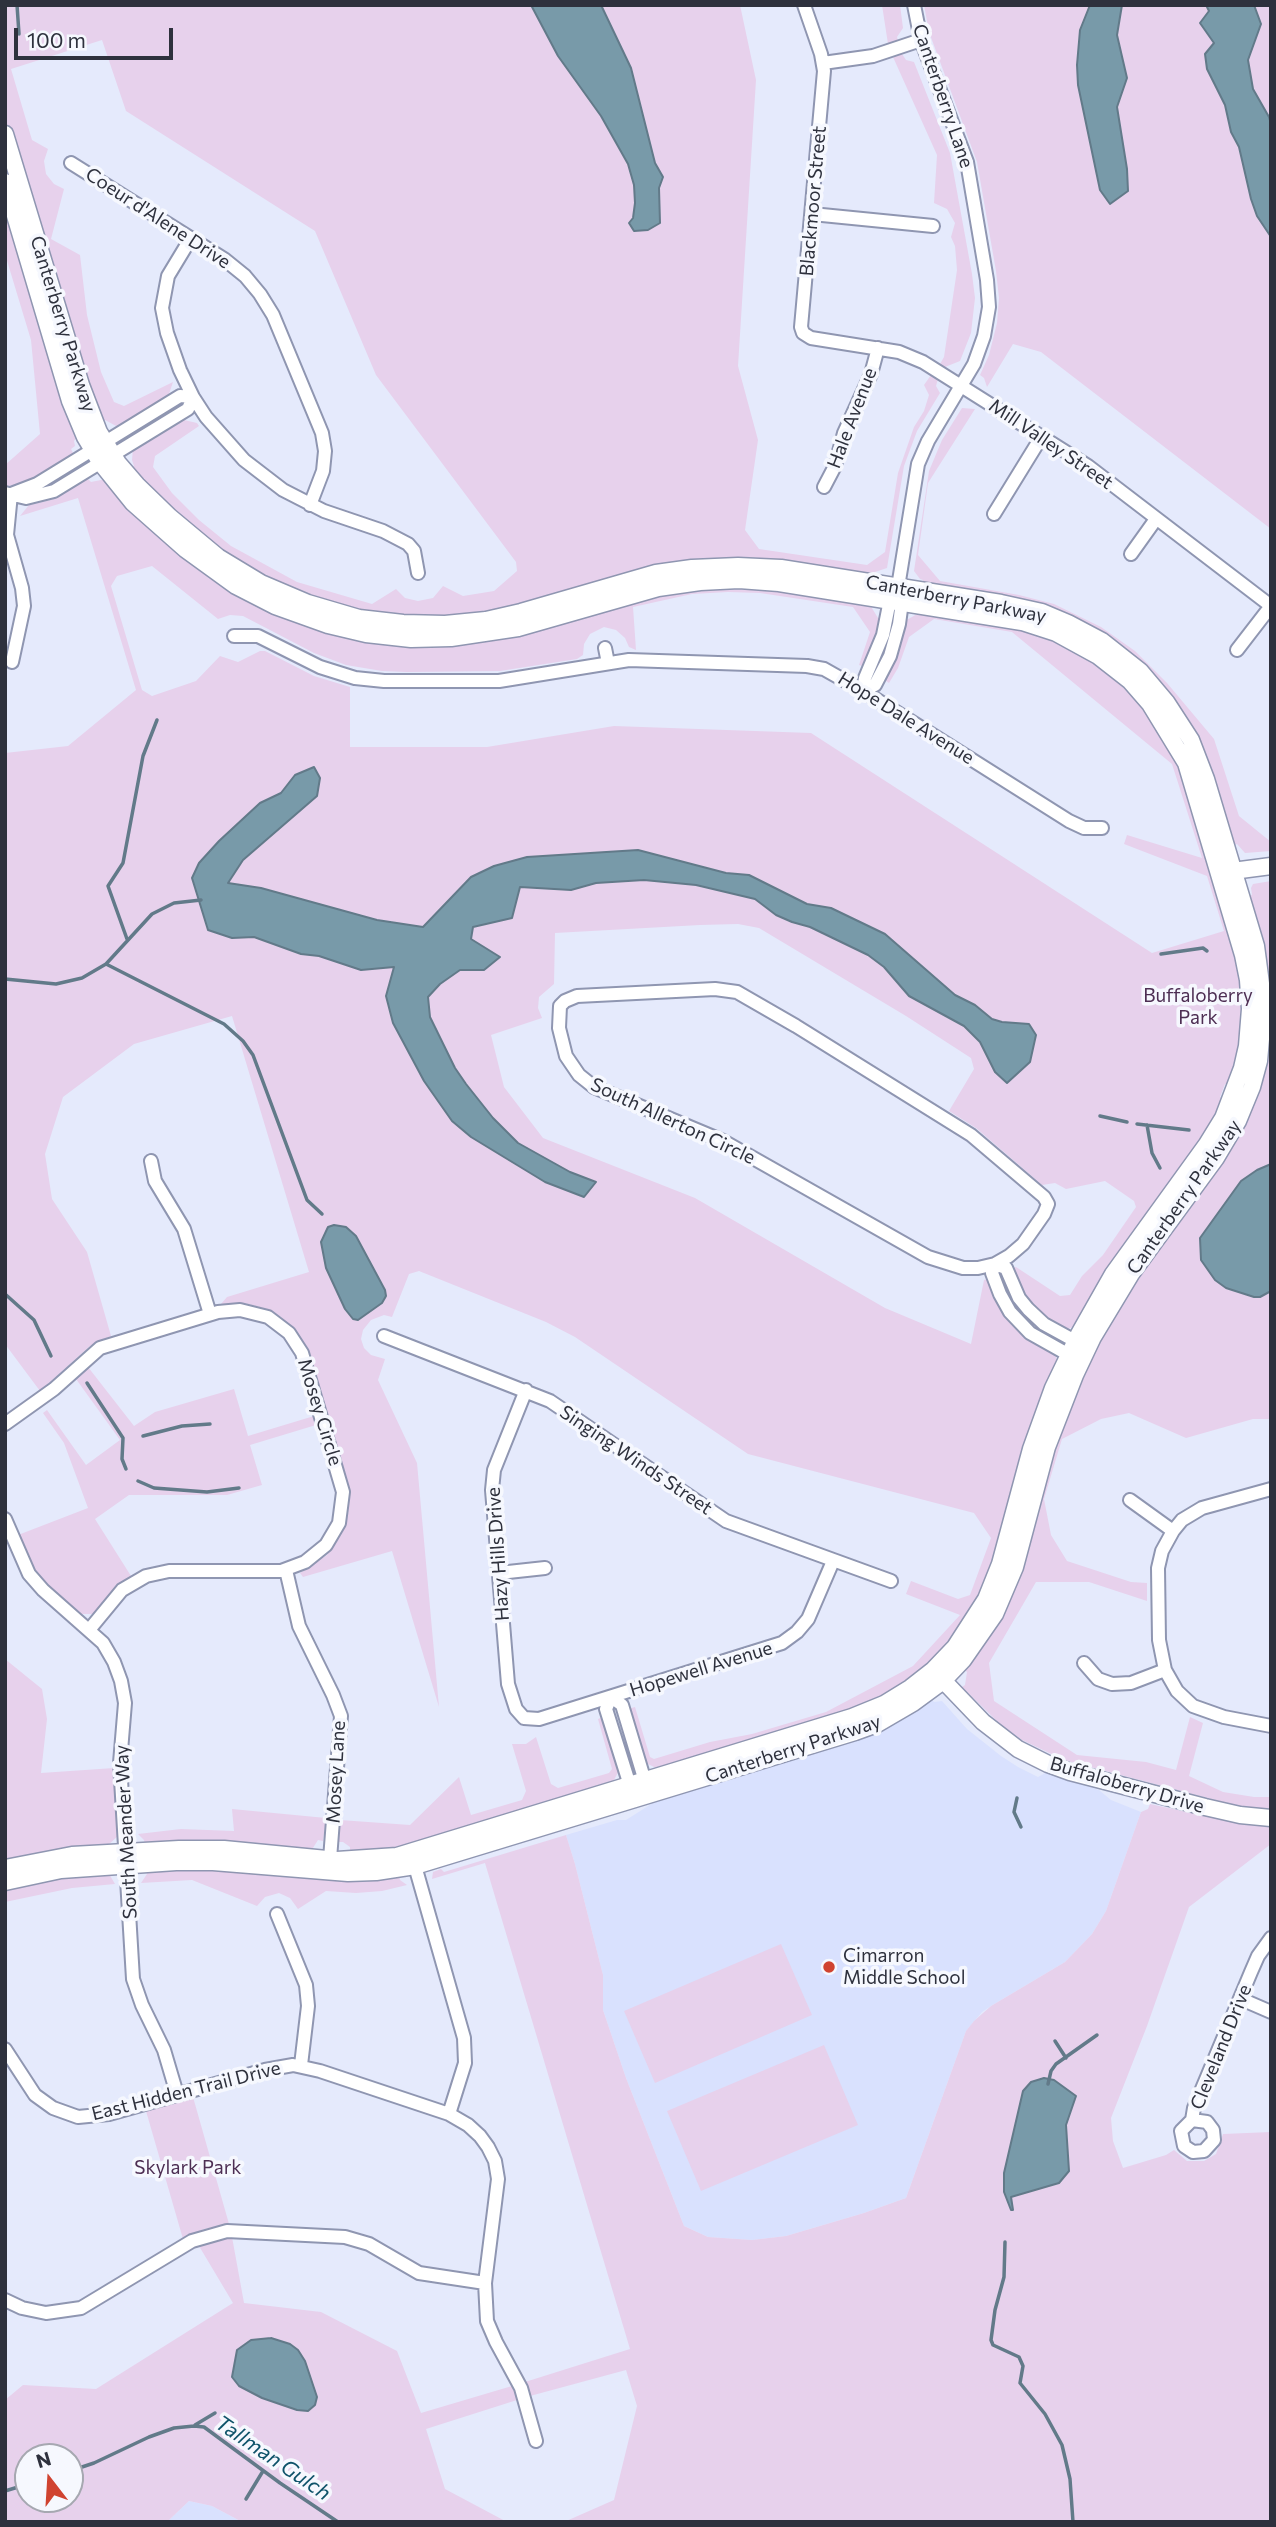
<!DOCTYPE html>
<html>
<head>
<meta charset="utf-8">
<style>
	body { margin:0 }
	#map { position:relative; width:1276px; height:2527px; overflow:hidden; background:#e5eafc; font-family:Commissioner,sans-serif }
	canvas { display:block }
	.frame { position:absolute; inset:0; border:7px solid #2e313d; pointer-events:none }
	.north { position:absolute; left:14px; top:2443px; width:70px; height:70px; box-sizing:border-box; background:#f6f8fe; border:2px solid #a6a8b1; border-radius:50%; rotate:343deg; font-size:19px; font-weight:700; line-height:28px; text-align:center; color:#2e313d }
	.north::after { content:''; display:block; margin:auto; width:24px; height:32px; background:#d04330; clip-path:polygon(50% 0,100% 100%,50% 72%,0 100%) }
	.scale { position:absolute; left:14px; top:28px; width:159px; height:32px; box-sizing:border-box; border:4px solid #2e313d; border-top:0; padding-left:9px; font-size:21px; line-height:24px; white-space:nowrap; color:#2e313d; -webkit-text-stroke:5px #f6f8fe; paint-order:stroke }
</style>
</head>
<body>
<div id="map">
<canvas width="1276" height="2527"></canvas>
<div class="frame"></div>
<div class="north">N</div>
<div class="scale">100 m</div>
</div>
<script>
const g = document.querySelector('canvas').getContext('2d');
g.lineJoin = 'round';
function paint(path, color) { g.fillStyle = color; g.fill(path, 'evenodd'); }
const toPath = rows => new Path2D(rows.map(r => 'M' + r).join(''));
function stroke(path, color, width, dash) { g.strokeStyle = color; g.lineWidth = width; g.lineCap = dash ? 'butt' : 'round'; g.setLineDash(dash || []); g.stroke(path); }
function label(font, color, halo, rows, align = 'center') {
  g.font = font + ' Commissioner,sans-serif'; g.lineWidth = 7; g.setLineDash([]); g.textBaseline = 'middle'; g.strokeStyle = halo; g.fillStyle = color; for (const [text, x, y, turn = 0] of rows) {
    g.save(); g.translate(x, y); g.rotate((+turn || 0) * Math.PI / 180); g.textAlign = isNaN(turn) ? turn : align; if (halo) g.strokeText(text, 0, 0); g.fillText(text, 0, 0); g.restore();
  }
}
paint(toPath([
	[930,1697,934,1702,942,1701,967,1729,1001,1756,1018,1767,1038,1777,1047,1772,1099,1790,1111,1800,1141,1812,1106,1911,1092,1934,1065,1962,991,2006,982,2012,966,2031,906,2198,864,2213,786,2236,752,2240,708,2237,684,2226,626,2078,603,2010,603,1975,575,1864,566,1835,617,1820,626,1820,667,1794],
	[189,2501,212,2506,242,2522,167,2522]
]), '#d9e1fe');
paint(toPath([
	[5,5,740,5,756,80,738,366,758,440,745,530,759,549,867,565,885,552,898,473,914,427,924,411,929,395,924,385,931,375,938,379,936,386,940,393,917,431,904,466,887,568,875,572,873,578,804,568,484,616,399,618,315,601,229,559,129,470,134,466,132,460,133,449,183,417,184,420,197,423,199,426,155,456,153,467,172,493,199,520,231,546,297,582,372,604,396,589,405,598,418,601,433,598,443,586,463,596,494,591,517,571,516,562,376,375,315,231,126,111,102,40,11,69,32,140,48,149,44,161,46,174,54,184,64,189,51,239,80,255,87,315,101,372,114,402,124,406,173,382,169,394,171,397,118,427,105,420,99,423,89,398,5,119],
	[882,5,900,5,903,28,897,37,898,41,888,44],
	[924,5,1271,5,1271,529,1041,352,1013,344,987,387,984,378,980,375,989,355,997,323,999,298,996,271,977,162,929,32],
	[902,54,906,60,914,62,950,153,972,274,975,298,971,333,960,361,945,367,940,364,944,357,957,270,955,246,951,237,955,223,947,209,934,203,937,155,893,57],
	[5,199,77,437,74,441,75,446,71,449,74,455,39,477,24,484,7,486,5,485,5,465,40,434,31,340,5,254],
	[962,408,975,409,928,483,918,555,940,581,1019,595,1054,604,1101,627,1135,651,1167,683,1214,739,1239,816,1271,842,1271,851,1245,853,1237,844,1231,846,1156,682,923,586,923,580,920,579,914,571,929,471,942,440],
	[88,479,91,482,106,479,130,504,384,641,661,591,758,585,870,605,878,618,882,618,879,634,865,667,859,665,870,632,853,607,760,593,728,592,692,594,633,607,636,650,629,647,625,638,616,630,604,627,590,634,584,644,583,655,577,659,500,671,407,672,382,671,346,665,314,653,243,616,230,615,218,619,152,566,117,576,111,586,142,690,152,696,196,681,220,656,238,662,260,651,265,651,314,676,350,687,350,747,487,747,614,726,811,733,1152,953,1224,931,1207,876,1124,844,1127,835,1202,858,1172,764,1012,632,934,619,909,637,898,668,889,683,883,679,903,622,919,613,996,621,1067,643,1127,684,1174,749,1239,956,1245,1013,1232,1086,1225,1084,1220,1097,1226,1102,1075,1326,1068,1329,1058,1326,1030,1303,1013,1268,1016,1267,1060,1296,1070,1295,1082,1276,1103,1255,1136,1207,1134,1201,1105,1181,1066,1189,1055,1183,1042,1185,976,1128,949,1111,974,1069,971,1058,906,1016,759,928,738,924,700,925,555,933,554,984,539,997,538,1008,542,1018,491,1035,504,1087,543,1138,695,1198,885,1308,971,1344,984,1280,987,1279,1055,1355,1058,1362,991,1577,949,1647,894,1693,831,1719,826,1717,754,1738,748,1744,662,1771,644,1762,628,1709,635,1707,650,1757,654,1759,710,1742,752,1734,826,1712,913,1666,960,1615,906,1594,911,1581,958,1599,970,1595,991,1538,974,1513,748,1454,575,1337,546,1322,419,1271,409,1274,392,1317,384,1315,371,1320,363,1330,361,1339,364,1348,371,1355,385,1359,378,1380,417,1463,439,1707,392,1551,303,1577,300,1573,327,1555,342,1533,348,1515,349,1488,310,1355,298,1333,281,1317,267,1309,244,1303,221,1304,227,1297,309,1272,232,1016,134,1044,63,1097,45,1154,52,1199,87,1252,111,1336,90,1346,40,1391,5,1344,5,753,68,746,136,690,78,498,20,516,29,505,51,500],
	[1271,881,1271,1419,1253,1419,1186,1438,1129,1413,1101,1419,1062,1439,1044,1499,1051,1535,1067,1561,1131,1582,1147,1583,1147,1601,1089,1582,1036,1582,989,1663,994,1701,1077,1755,1146,1762,1176,1770,1190,1717,1203,1723,1189,1776,1223,1792,1254,1797,1271,1797,1271,1809,1245,1807,1219,1801,1064,1760,1022,1740,1000,1724,962,1687,965,1685,967,1672,962,1667,1096,1340,1250,1104,1246,897,1252,895,1251,888,1253,884],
	[88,1367,134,1426,155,1412,234,1389,248,1436,314,1416,316,1425,250,1445,262,1485,227,1495,129,1495,95,1519,131,1576,120,1583,94,1614,81,1614,42,1582,33,1569,18,1535,88,1508,64,1443,43,1413,47,1410,86,1465,120,1440,76,1379],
	[5,1659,42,1689,47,1719,41,1773,114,1768,118,1836,107,1846,5,1862],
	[603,1717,620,1769,610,1787,405,1848,350,1855,350,1847,343,1842,338,1842,340,1820,410,1825,459,1777,471,1815,522,1800,526,1791,512,1744,526,1744,536,1737,551,1784,558,1788,609,1773,612,1769,598,1719],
	[1150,1804,1238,1823,1271,1827,1271,1844,1189,1907,1147,2026,1111,2118,1113,2141,1123,2168,1166,2155,1174,2150,1187,2161,1204,2161,1216,2154,1223,2134,1271,2132,1271,2522,564,2522,614,2500,637,2406,626,2370,530,2396,525,2382,630,2349,485,1863,432,1879,433,1872,441,1869,444,1872,566,1835,575,1864,603,1975,603,2010,626,2078,684,2226,708,2237,752,2240,786,2236,864,2213,906,2198,966,2031,974,2021,991,2006,1065,1962,1092,1934,1106,1911,1141,1812,1148,1809],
	[232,1809,326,1818,323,1841,318,1840,311,1851,145,1844,144,1840,138,1834,181,1829,234,1831],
	[182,1867,399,1876,400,1880,407,1885,382,1891,356,1893,326,1891,298,1909,290,1898,279,1893,265,1897,257,1906,192,1880,141,1883,147,1874,146,1870],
	[108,1872,115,1884,72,1888,5,1902,5,1889,54,1877],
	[781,1944,812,2015,655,2083,624,2011],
	[824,2045,858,2125,701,2191,667,2111],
	[193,2097,229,2224,204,2229,183,2239,146,2111],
	[232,2237,244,2303,321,2312,397,2351,421,2413,512,2386,517,2400,426,2429,445,2489,507,2522,242,2522,212,2506,189,2501,167,2522,5,2522,5,2400,23,2385,96,2389,233,2303,199,2246,222,2238],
	[28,2457,70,2457,70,2499,28,2499]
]), '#e7d1ec');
const water = toPath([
	[531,5,601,5,631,68,655,163,663,177,659,188,660,223,648,230,634,231,629,223,633,218,635,203,634,185,628,164,601,116,558,56,531,5],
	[1090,5,1122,5,1117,35,1127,78,1117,107,1127,169,1128,191,1110,204,1100,190,1078,85,1077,65,1080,30,1090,5],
	[1206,5,1254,5,1261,24,1248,60,1253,89,1269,117,1271,124,1271,237,1257,216,1251,199,1239,147,1231,132,1225,105,1207,69,1205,54,1214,43,1200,23,1209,11,1206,5],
	[314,767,320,778,317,796,243,860,228,883,261,888,377,920,423,927,471,877,494,866,527,857,638,850,726,873,749,875,807,904,831,908,885,934,955,995,975,1005,992,1019,1002,1022,1029,1024,1036,1035,1030,1062,1007,1083,995,1072,980,1042,964,1026,909,996,884,967,868,955,810,927,792,922,776,915,755,899,696,885,644,880,596,883,571,890,520,887,512,918,473,927,471,939,500,957,484,970,460,970,440,984,428,997,430,1017,455,1068,466,1084,493,1118,518,1143,570,1172,596,1182,584,1197,545,1182,471,1137,452,1121,424,1081,393,1023,386,996,394,967,361,970,319,956,301,954,254,937,232,938,208,930,192,878,199,863,219,841,260,803,281,793,295,775,314,767],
	[1271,1164,1271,1291,1260,1297,1254,1297,1226,1288,1215,1280,1201,1260,1200,1238,1241,1181,1257,1170,1271,1164],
	[334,1225,346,1227,356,1236,385,1290,386,1296,382,1303,358,1320,353,1319,345,1309,326,1268,321,1242,328,1227,334,1225],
	[1044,2078,1054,2080,1076,2096,1066,2125,1069,2171,1059,2183,1011,2197,1013,2210,1011,2210,1004,2192,1004,2173,1023,2091,1031,2082,1044,2078],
	[271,2338,290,2344,298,2350,305,2361,317,2397,315,2405,308,2411,297,2410,262,2398,239,2386,232,2377,237,2350,251,2340,271,2338]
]);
paint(water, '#789aa9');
stroke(water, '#627a89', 2);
stroke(toPath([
	[17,5,19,34],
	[127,939,108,886,123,863,143,756,157,720],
	[1161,954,1203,948,1207,951],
	[106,964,224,1024,243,1041,253,1055,307,1200,322,1214],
	[5,979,56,984,82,978,106,964,152,914,174,903,201,900],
	[1100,1116,1127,1122],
	[1137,1124,1189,1130],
	[1147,1125,1152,1153,1160,1168],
	[5,1294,34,1320,51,1356],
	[87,1383,123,1438,122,1459,126,1469],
	[143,1436,182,1426,210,1424],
	[138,1481,154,1488,207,1492,239,1488],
	[1017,1798,1014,1812,1021,1827],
	[1055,2041,1066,2058],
	[1048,2084,1051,2071,1056,2064,1097,2035],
	[1005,2242,1004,2277,995,2310,991,2340,993,2345,1019,2357,1023,2366,1020,2383,1045,2414,1062,2445,1070,2479,1073,2522],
	[195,2425,215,2413],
	[70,2471,94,2463,149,2437,174,2428,194,2426,204,2427,280,2483,338,2522],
	[5,2491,28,2484],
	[246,2499,263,2471]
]), '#627a89', 3.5);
const minor = toPath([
	[804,5,821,54,824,71,801,327,803,333,811,338,899,352,923,362,1088,466,1271,606],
	[823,63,873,56,921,40],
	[71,163,224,259,245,276,260,294,273,315,322,433,325,451,323,471,310,505],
	[812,214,933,226],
	[191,238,168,276,162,308,167,333,180,370,193,397,206,417,244,460,283,490,324,511,383,531,408,544,414,551,418,573],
	[824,487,835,466,844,433,871,374,878,348],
	[5,493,26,498,54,491,188,409,193,397,180,396,37,484,11,494],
	[11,494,7,535,22,588,24,606,12,662],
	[994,514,1042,436],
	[1131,554,1156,519],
	[234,636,258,636,320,667,355,678,384,681,499,681,629,660,807,666,824,669,863,691,1069,821,1084,828,1102,828],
	[605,648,608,663],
	[1237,650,1271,606],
	[863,691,865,678,883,635,890,600,898,587,918,464,928,441,974,364,984,336,989,307,987,280,967,162,921,40,914,5],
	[863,691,875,685,890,656,899,624,902,602,901,597],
	[151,1161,155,1181,184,1229,210,1314],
	[384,1336,550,1401,726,1521,891,1581],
	[1078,1355,1062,1351,1030,1333,1010,1312,1000,1294,992,1273,995,1264,1009,1256,1023,1244,1044,1214,1048,1204,1044,1197,971,1135,796,1026,737,992,715,989,577,996,565,1001,560,1006,559,1028,566,1056,579,1075,594,1087,723,1141,928,1257,963,1268,978,1268,995,1264,1006,1268,1019,1298,1028,1309,1044,1324,1075,1341,1080,1350],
	[5,1424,54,1389,100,1348,218,1312,240,1310,268,1317,289,1333,302,1353,343,1492,339,1523,326,1545,305,1562,281,1571,169,1571,146,1576,122,1590,89,1630],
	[1130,1500,1173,1531,1162,1551,1158,1568,1159,1640,1165,1670],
	[5,1519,29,1574,43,1590,103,1643,114,1662,121,1681,125,1703,120,1763,133,1979,142,2005,164,2050,177,2094],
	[1173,1531,1182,1520,1202,1508,1271,1489],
	[286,1570,299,1626,333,1695,341,1716,330,1859],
	[499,1573,545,1568],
	[1084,1663,1098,1679,1112,1684,1131,1683,1165,1670,1177,1691,1193,1706,1224,1717,1271,1726],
	[524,1718,539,1719,782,1643,797,1632,808,1619,833,1561],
	[524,1718,516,1709,508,1684,492,1490,494,1470,526,1390],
	[632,1792,606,1709,611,1697,622,1705,647,1788],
	[415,1866,464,2038,465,2063,449,2114],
	[277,1914,306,1985,308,2006,301,2065],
	[1241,1999,1271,2012],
	[5,2049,35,2095,53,2108,78,2117,109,2114,265,2070,293,2065,320,2071,449,2114,468,2125,480,2136,488,2147,495,2161,498,2179,485,2283,487,2321,496,2342,521,2388,536,2441],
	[1192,2120,1207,2122,1213,2130,1214,2140,1204,2151,1193,2152,1184,2146,1181,2131,1192,2120,1194,2108,1251,1972,1258,1956,1271,1938],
	[5,2300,22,2308,46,2313,81,2308,192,2241,227,2231,345,2237,369,2244,419,2273,485,2283]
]);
const tertiary = toPath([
	[5,134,81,385,99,432,118,463,137,485,170,517,218,557,261,583,308,603,359,618,403,623,445,624,486,620,521,612,656,573,692,568,738,566,781,568,1001,603,1042,612,1068,623,1102,641,1140,671,1167,703,1191,740,1206,779,1256,946,1264,1006,1259,1061,1252,1087,1238,1121,1216,1158,1131,1274,1093,1337,1075,1375,1047,1447,1015,1567,995,1614,963,1660,943,1681,913,1703,877,1724,855,1732,415,1866,376,1872,348,1873,213,1862,176,1862,61,1870,5,1882],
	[5,182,70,401,85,437,100,462,133,503,185,549,236,586,275,606,328,625,366,634,411,639,451,638,518,628,658,588,700,582,739,580,779,583,1022,622,1056,633,1098,656,1130,681,1150,704,1186,763,1243,955,1248,980,1250,1009,1247,1046,1242,1068,1223,1118,1207,1144,1113,1274,1079,1334,1053,1388,1031,1449,1000,1564,986,1599,955,1647,933,1670,910,1688,884,1704,852,1717,397,1856,337,1860,224,1849,179,1849,72,1855,5,1868],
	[1225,872,1271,866],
	[937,1674,983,1722,1018,1749,1048,1764,1070,1772,1205,1807,1240,1815,1271,1818]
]);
stroke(minor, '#8f96b1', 16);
stroke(tertiary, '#8f96b1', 19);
stroke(minor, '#fff', 12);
stroke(tertiary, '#fff', 16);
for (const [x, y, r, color] of [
	[829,1967,7,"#d04330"]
]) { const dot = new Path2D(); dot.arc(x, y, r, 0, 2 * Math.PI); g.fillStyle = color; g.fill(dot); stroke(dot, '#f6f8fe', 2.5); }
label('19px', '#2e313d', '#f6f8fe', [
	["Canterberry Lane",943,96,71],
	["Blackmoor Street",813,201,-85],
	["Coeur d'Alene Drive",158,218,33],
	["Canterberry Parkway",63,324,73],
	["Hale Avenue",852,418,-69],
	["Mill Valley Street",1051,444,34],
	["Canterberry Parkway",956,599,11],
	["Hope Dale Avenue",906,718,32],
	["South Allerton Circle",673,1121,25],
	["Canterberry Parkway",1184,1197,-55],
	["Mosey Circle",320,1412,73],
	["Singing Winds Street",636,1460,34],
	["Hazy Hills Drive",498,1554,-94],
	["Hopewell Avenue",701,1669,-17],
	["Canterberry Parkway",793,1749,-18],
	["Mosey Lane",336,1772,-87],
	["Buffaloberry Drive",1127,1785,16],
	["South Meander Way",126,1832,-93],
	["Cleveland Drive",1221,2047,-68],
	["East Hidden Trail Drive",186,2091,-14]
]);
label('19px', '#4d2e53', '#f6f8fe', [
	["Buffaloberry",1198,996],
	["Park",1198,1018],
	["Skylark Park",188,2168]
]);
label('19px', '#2e313d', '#f6f8fe', [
	["Cimarron",843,1956],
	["Middle School",843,1978]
], 'left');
label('italic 21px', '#0f536a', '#f6f8fe', [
	["Tallman Gulch",273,2458,34]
]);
</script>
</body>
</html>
